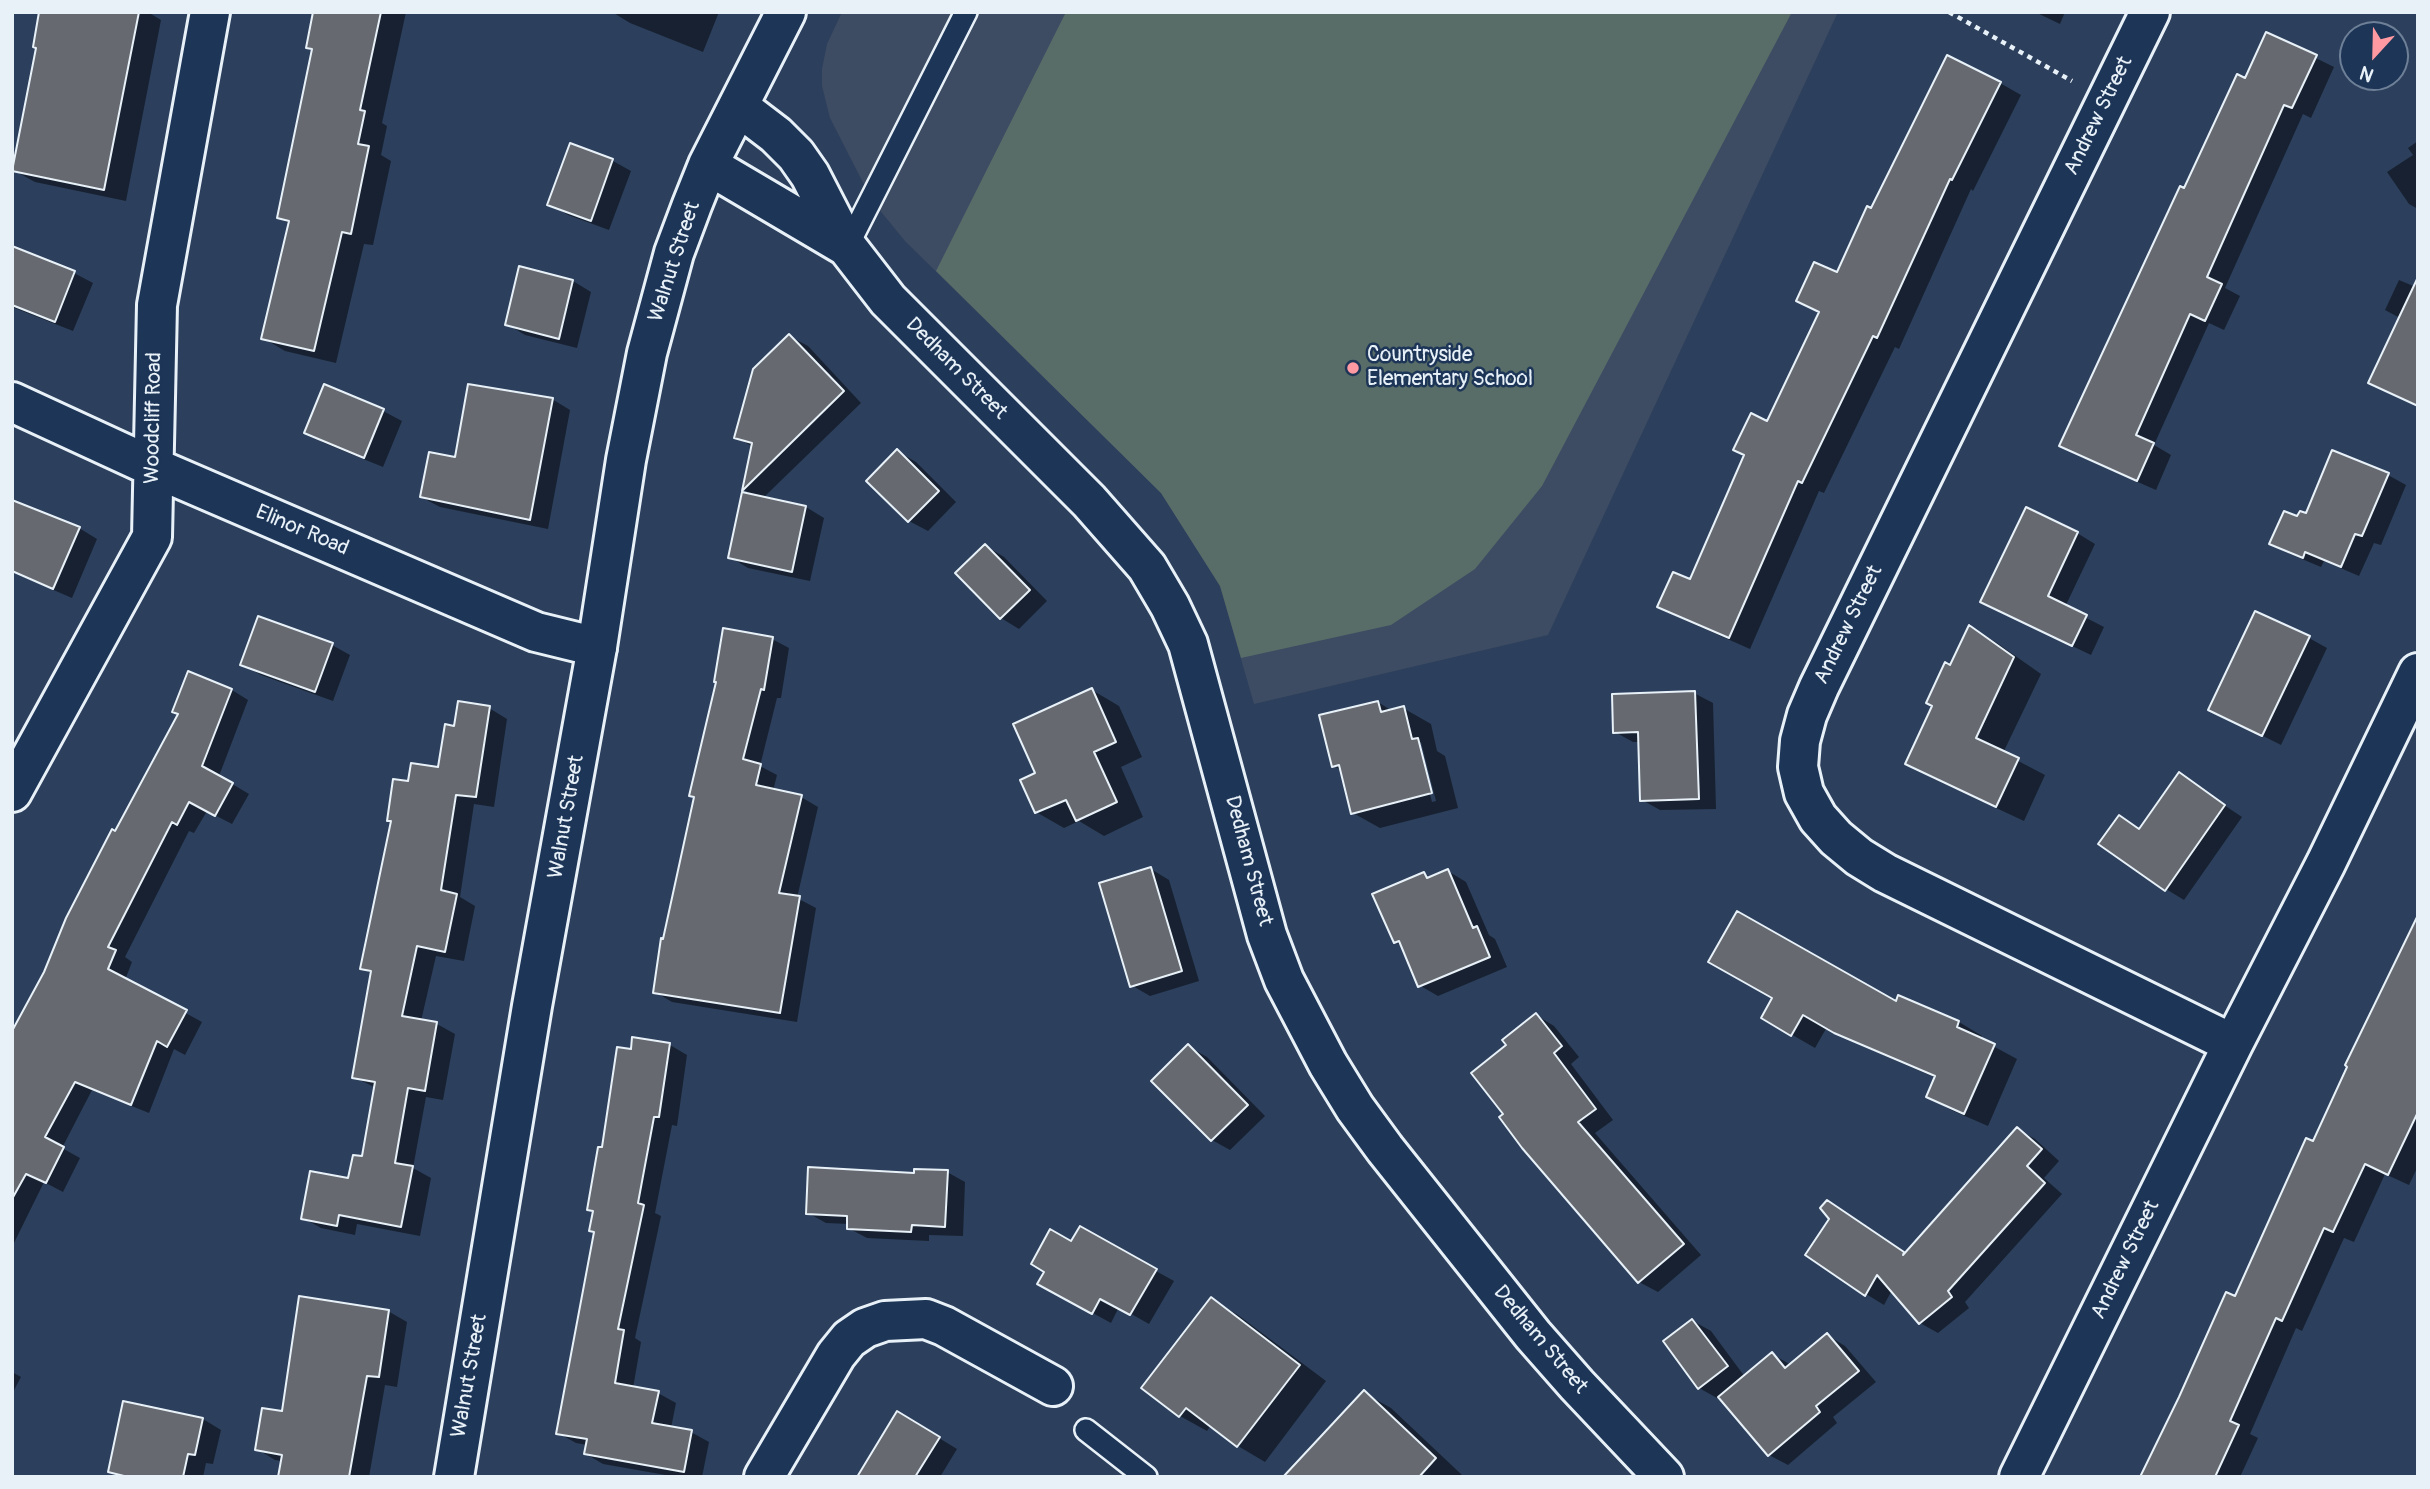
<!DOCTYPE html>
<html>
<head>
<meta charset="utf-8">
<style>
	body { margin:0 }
	#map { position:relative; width:2430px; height:1489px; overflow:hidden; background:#2c3f5c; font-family:Pangolin,sans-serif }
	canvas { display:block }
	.frame { position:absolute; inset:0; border:14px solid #e8f1f8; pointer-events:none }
	.north { position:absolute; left:2339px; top:21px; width:70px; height:70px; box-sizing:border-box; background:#1d3557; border:2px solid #6e8097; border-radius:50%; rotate:202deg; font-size:19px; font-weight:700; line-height:28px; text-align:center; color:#e8f1f8 }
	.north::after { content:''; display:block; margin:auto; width:24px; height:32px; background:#ff9aa2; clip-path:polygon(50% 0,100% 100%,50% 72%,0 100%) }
</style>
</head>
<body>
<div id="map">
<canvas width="2430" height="1489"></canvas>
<div class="frame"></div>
<div class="north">N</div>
</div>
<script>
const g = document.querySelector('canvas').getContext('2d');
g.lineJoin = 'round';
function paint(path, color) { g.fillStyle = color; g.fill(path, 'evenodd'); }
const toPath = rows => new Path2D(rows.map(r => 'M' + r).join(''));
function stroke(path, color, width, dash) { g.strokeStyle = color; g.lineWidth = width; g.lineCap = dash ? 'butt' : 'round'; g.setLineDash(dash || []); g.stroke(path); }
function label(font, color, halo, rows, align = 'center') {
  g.font = font + ' Pangolin,sans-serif'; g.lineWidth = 5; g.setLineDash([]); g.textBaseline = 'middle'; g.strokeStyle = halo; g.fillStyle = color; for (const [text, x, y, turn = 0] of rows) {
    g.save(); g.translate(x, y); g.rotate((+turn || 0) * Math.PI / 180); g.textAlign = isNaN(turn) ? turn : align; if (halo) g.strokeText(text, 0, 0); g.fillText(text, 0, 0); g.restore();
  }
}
paint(toPath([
	[842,12,1838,12,1548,635,1254,704,1220,586,1161,493,905,241,873,202,830,118,822,86,822,69,827,44]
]), '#3d4c62');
paint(toPath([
	[1066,12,1792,12,1542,486,1475,569,1391,625,1241,658,1220,586,1161,493,936,271]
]), '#586c68');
paint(toPath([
	[41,12,152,12,151,14,161,20,126,201,35,182,13,170,38,48],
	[315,12,406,12,382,123,387,126,381,155,391,161,373,245,364,244,336,363,285,351,263,338,290,224,279,218,314,51,308,47],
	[612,12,719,12,703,52,630,23],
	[2035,12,2065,12,2060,24],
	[2267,34,2334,67,2311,118,2303,114,2225,288,2240,296,2224,330,2209,323,2154,445,2171,455,2156,490,2079,456,2061,446,2185,190,2246,80],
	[2000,83,2021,95,1973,191,1971,189,1899,349,1895,347,1824,493,1819,491,1750,649,1680,618,1659,606,1690,582,1821,314,1798,301,1838,274],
	[2418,141,2418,209,2409,204,2387,172,2413,155,2408,148],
	[571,146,613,161,631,171,609,230,568,215,550,204],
	[12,248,74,273,93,283,73,331,12,307],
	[521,268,573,281,591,292,577,348,525,335,507,324],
	[2399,280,2418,288,2418,406,2371,382,2400,318,2385,310],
	[789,336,808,346,861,403,763,498,806,507,824,518,810,581,748,568,730,557,753,495,744,490,753,447,736,437],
	[325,387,383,411,402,421,383,467,324,443,306,432],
	[552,399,570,410,548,529,440,507,421,497,457,459],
	[897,451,916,462,956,502,928,531,909,521,868,481],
	[2388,475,2406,485,2381,545,2374,543,2359,576,2324,561,2321,567,2290,554,2272,544,2298,519],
	[12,499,79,528,97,539,72,598,12,572],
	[2077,533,2095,544,2065,607,2104,627,2091,655,2001,612],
	[986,546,1004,557,1047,601,1019,629,1001,618,958,573],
	[1970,627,1997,643,2041,674,2003,753,2045,775,2024,821,1934,779,1907,764],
	[2309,638,2327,648,2281,745,2210,709],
	[772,639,789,648,781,698,777,698,760,766,777,775,773,791,801,797,818,807,797,898,816,908,797,1022,672,1002,655,992],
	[332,645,350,655,333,701,261,675,242,664],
	[189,673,232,690,248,700,219,776,249,794,232,824,207,811,194,833,189,831,125,957,132,962,125,980,202,1022,185,1055,174,1049,149,1113,92,1090,62,1148,80,1158,63,1192,44,1182,12,1247,12,1035,115,833,180,714],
	[1092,690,1119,706,1142,757,1121,767,1143,817,1104,836,1079,821,1064,828,1036,812,1038,774],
	[1694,693,1713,703,1716,809,1660,810,1642,800,1640,742,1633,742,1615,732],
	[1378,702,1392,711,1403,708,1431,724,1437,751,1445,756,1458,808,1380,828,1353,813,1342,771,1334,766],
	[1417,742,1421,742,1436,801,1432,802],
	[489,708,507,719,494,807,474,804,460,897,475,906,464,961,436,956,421,1021,437,1024,455,1034,443,1100,426,1097,413,1168,431,1178,420,1236,357,1224,355,1235,321,1228,303,1218,350,1180,363,1159,376,1088,354,1077,373,974,362,968,410,783,440,769,455,728],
	[2179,775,2242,817,2184,900,2166,889,2119,817,2141,830],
	[1151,869,1169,880,1199,981,1150,996,1131,985],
	[1448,871,1466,882,1489,935,1495,939,1507,967,1438,996,1419,985,1404,947,1395,942,1424,874,1432,878],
	[2418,918,2418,1166,2409,1185,2385,1174,2354,1242,2344,1238,2302,1331,2296,1328,2250,1434,2258,1438,2240,1477,2142,1477,2314,1144],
	[1899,997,1959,1022,1982,1036,1980,1039,2017,1059,1988,1126,1951,1110,1928,1097,1936,1078,1860,1045,1827,1027,1815,1048,1763,1018,1896,1004],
	[1536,1015,1554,1026,1579,1057,1571,1064,1613,1120,1595,1133,1701,1255,1658,1292,1639,1282,1506,1115],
	[670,1045,687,1055,677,1126,672,1125,655,1213,661,1216,635,1338,641,1342,633,1388,658,1393,676,1403,671,1428,691,1432,709,1442,702,1477,677,1477,603,1464,586,1454,587,1445,576,1443,558,1433,596,1233,594,1212,589,1209,603,1149,632,1051],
	[1188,1046,1207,1057,1265,1116,1230,1150,1212,1140],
	[2017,1129,2035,1139,2059,1161,2044,1178,2062,1194,1965,1302,1969,1308,1938,1333,1920,1323,1892,1290,1884,1305,1866,1294,1831,1219,1828,1202,1906,1254],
	[947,1172,965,1182,963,1236,929,1235,929,1241,867,1238,848,1228,849,1224,826,1223,808,1213,915,1175],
	[1080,1229,1174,1281,1149,1324,1119,1307,1111,1323,1058,1294,1072,1243],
	[1211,1299,1238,1315,1326,1381,1265,1462,1238,1446,1211,1425,1207,1431,1180,1416,1144,1388],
	[388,1311,407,1322,397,1387,385,1385,369,1477,280,1477,282,1461,275,1460,257,1449,283,1413],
	[1693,1321,1711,1331,1745,1377,1772,1354,1791,1365,1827,1335,1845,1346,1876,1382,1833,1417,1837,1423,1788,1465,1769,1455,1720,1396,1717,1398,1699,1388],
	[12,1372,21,1377,12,1394],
	[1364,1393,1391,1408,1462,1475,1460,1477,1312,1477],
	[125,1403,203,1419,221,1430,213,1464,206,1463,203,1477,119,1477,110,1471],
	[898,1413,957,1449,940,1477,873,1477]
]), '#0007');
const building = toPath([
	[39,12,139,12,104,190,12,171,36,48,33,47,39,12],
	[313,12,381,12,360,110,365,111,358,144,369,146,351,234,342,232,314,351,261,339,289,221,277,218,312,49,306,48,313,12],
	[2266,32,2317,55,2292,108,2284,105,2207,277,2222,284,2205,321,2190,314,2136,435,2154,443,2137,481,2059,446,2180,186,2184,188,2237,74,2245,78,2266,32],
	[1947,55,2001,82,1952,180,1950,179,1877,338,1873,336,1802,483,1798,481,1729,638,1657,607,1673,572,1690,579,1744,455,1733,450,1751,413,1767,421,1819,312,1796,301,1814,262,1837,272,1867,206,1871,208,1947,55],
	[570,143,613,159,591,221,547,205,570,143],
	[12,246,75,271,55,322,12,305,12,246],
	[519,266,573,280,559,339,505,325,519,266],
	[2418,277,2418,406,2368,383,2418,277],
	[789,334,844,391,742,491,752,443,734,438,753,369,789,334],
	[324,384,384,409,364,458,304,433,324,384],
	[468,384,553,398,530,520,420,497,429,452,455,457,468,384],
	[897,449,939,491,908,522,866,481,897,449],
	[2332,450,2389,473,2362,536,2355,534,2341,567,2305,552,2303,558,2269,544,2284,511,2297,516,2300,511,2306,513,2332,450],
	[742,492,806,506,792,572,728,558,742,492],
	[12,500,80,527,53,589,12,571,12,500],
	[2026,507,2078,532,2048,596,2087,615,2072,646,1980,602,2026,507],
	[985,544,1030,590,1000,619,955,573,985,544],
	[2255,611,2310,636,2262,736,2208,710,2255,611],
	[258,616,333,643,315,692,240,665,258,616],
	[1969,625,2014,657,1976,738,2019,758,1996,807,1905,764,1932,706,1926,703,1945,662,1950,665,1969,625],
	[723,628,773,637,764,690,761,689,743,759,761,764,756,785,802,795,779,893,800,896,780,1013,653,993,661,938,663,939,694,797,689,796,716,682,714,682,723,628],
	[188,671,232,689,202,766,233,783,215,816,189,802,177,825,172,822,108,947,116,950,108,969,187,1010,167,1047,157,1041,131,1105,75,1082,45,1137,64,1147,46,1183,26,1174,12,1199,12,1031,44,972,66,918,112,829,115,831,178,714,172,712,188,671],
	[1092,688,1116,742,1094,752,1117,802,1076,821,1066,800,1035,813,1020,780,1035,773,1013,724,1092,688],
	[1695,691,1699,799,1640,801,1638,732,1613,733,1612,694,1695,691],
	[458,701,490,706,476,797,456,795,441,890,457,894,445,952,417,946,402,1016,437,1022,425,1091,408,1088,395,1163,413,1166,401,1227,339,1215,337,1226,301,1219,310,1171,348,1178,353,1155,362,1156,375,1082,352,1078,371,971,360,969,391,821,387,821,393,779,408,781,411,763,438,767,445,724,454,726,458,701],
	[1378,701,1381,712,1404,706,1412,739,1418,738,1432,793,1351,814,1339,765,1332,767,1319,715,1378,701],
	[2179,772,2225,805,2165,891,2098,844,2119,815,2139,829,2179,772],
	[1151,867,1182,971,1130,987,1099,883,1151,867],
	[1448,869,1473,928,1477,926,1490,957,1418,987,1399,941,1394,943,1372,894,1424,872,1427,878,1448,869],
	[1737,911,1896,1001,1898,995,1959,1021,1957,1027,1995,1044,1964,1114,1926,1097,1935,1076,1834,1033,1803,1015,1791,1036,1761,1018,1772,998,1708,962,1737,911],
	[2418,915,2418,1112,2388,1175,2365,1164,2333,1232,2324,1228,2282,1321,2276,1318,2230,1421,2239,1425,2215,1477,2140,1477,2179,1397,2226,1292,2235,1296,2306,1138,2313,1141,2347,1067,2345,1065,2418,915],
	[1536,1013,1562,1046,1554,1053,1596,1109,1578,1122,1684,1244,1638,1283,1522,1148,1499,1117,1503,1114,1471,1073,1506,1045,1502,1040,1536,1013],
	[632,1037,670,1043,659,1117,654,1117,638,1203,644,1205,618,1329,624,1330,615,1383,659,1391,652,1423,692,1430,684,1472,584,1454,587,1439,556,1434,594,1232,589,1231,593,1211,587,1210,598,1147,602,1147,617,1047,631,1049,632,1037],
	[1188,1044,1248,1105,1211,1141,1151,1081,1188,1044],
	[2017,1127,2042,1149,2027,1166,2045,1183,1948,1291,1952,1297,1919,1324,1877,1275,1865,1296,1805,1255,1829,1219,1820,1208,1827,1200,1904,1252,1903,1255,2017,1127],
	[808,1167,914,1173,914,1169,948,1170,945,1227,912,1225,911,1232,847,1229,847,1216,806,1214,808,1167],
	[1080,1226,1157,1269,1130,1315,1100,1299,1092,1314,1037,1284,1044,1272,1031,1264,1050,1229,1071,1241,1080,1226],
	[299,1296,389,1310,379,1377,367,1376,349,1477,278,1477,282,1455,255,1450,262,1408,282,1411,299,1296],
	[1211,1297,1300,1365,1237,1447,1186,1408,1179,1417,1141,1388,1211,1297],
	[1692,1319,1728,1366,1698,1389,1663,1341,1692,1319],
	[1827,1333,1859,1371,1816,1406,1820,1412,1768,1456,1718,1397,1772,1352,1785,1368,1827,1333],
	[1364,1390,1436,1458,1419,1477,1283,1477,1364,1390],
	[123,1401,203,1418,195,1455,188,1454,183,1477,128,1477,108,1472,123,1401],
	[897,1411,940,1437,915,1477,857,1477,897,1411]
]);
paint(building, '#666970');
stroke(building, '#e8f1f8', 2);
const lane = toPath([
	[847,247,966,12],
	[1086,1430,1146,1477]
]);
const street = toPath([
	[2150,12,1819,687,1807,715,1800,741,1798,767,1804,793,1818,818,1836,838,1859,857,1885,873,2233,1044],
	[12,402,153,467,536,632,597,647],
	[12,792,152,537,157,305,210,12],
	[764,1477,836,1355,849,1339,865,1328,885,1321,926,1319,944,1326,1053,1386],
	[2019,1477,2233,1044,2326,863,2418,673]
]);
const secondary = toPath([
	[738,106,776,135,796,155,810,175,847,247,888,300,1089,501,1147,567,1170,606,1188,644,1267,935,1284,980,1328,1064,1355,1108,1385,1149,1533,1335,1577,1385,1664,1477],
	[708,165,847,247],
	[454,1477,532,1006,597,647,626,460,647,353,674,253,692,205,708,165,786,12]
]);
stroke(lane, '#e8f1f8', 26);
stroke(street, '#e8f1f8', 44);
stroke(secondary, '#e8f1f8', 44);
stroke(toPath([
	[1949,12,2072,81]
]), '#e8f1f8', 4.5, [5, 5]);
stroke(lane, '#1d3557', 21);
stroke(street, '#1d3557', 38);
stroke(secondary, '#1d3557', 38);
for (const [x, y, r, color] of [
	[1353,368,7,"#ff9aa2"]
]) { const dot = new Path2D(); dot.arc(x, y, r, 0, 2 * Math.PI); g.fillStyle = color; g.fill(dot); stroke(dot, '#1d3557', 2.5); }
label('21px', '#e8f1f8', '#1d3557', [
	["Andrew Street",2099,116,-64],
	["Walnut Street",675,262,-72],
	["Dedham Street",956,369,45],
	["Woodcliff Road",154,418,-89],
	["Elinor Road",302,531,23],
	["Andrew Street",1849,625,-64],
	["Walnut Street",567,817,-80],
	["Dedham Street",1248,861,75],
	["Andrew Street",2126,1260,-64],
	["Dedham Street",1540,1340,50],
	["Walnut Street",470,1376,-80]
]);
label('21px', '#e8f1f8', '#1d3557', [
	["Countryside",1367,356],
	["Elementary School",1367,380]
], 'left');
</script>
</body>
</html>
